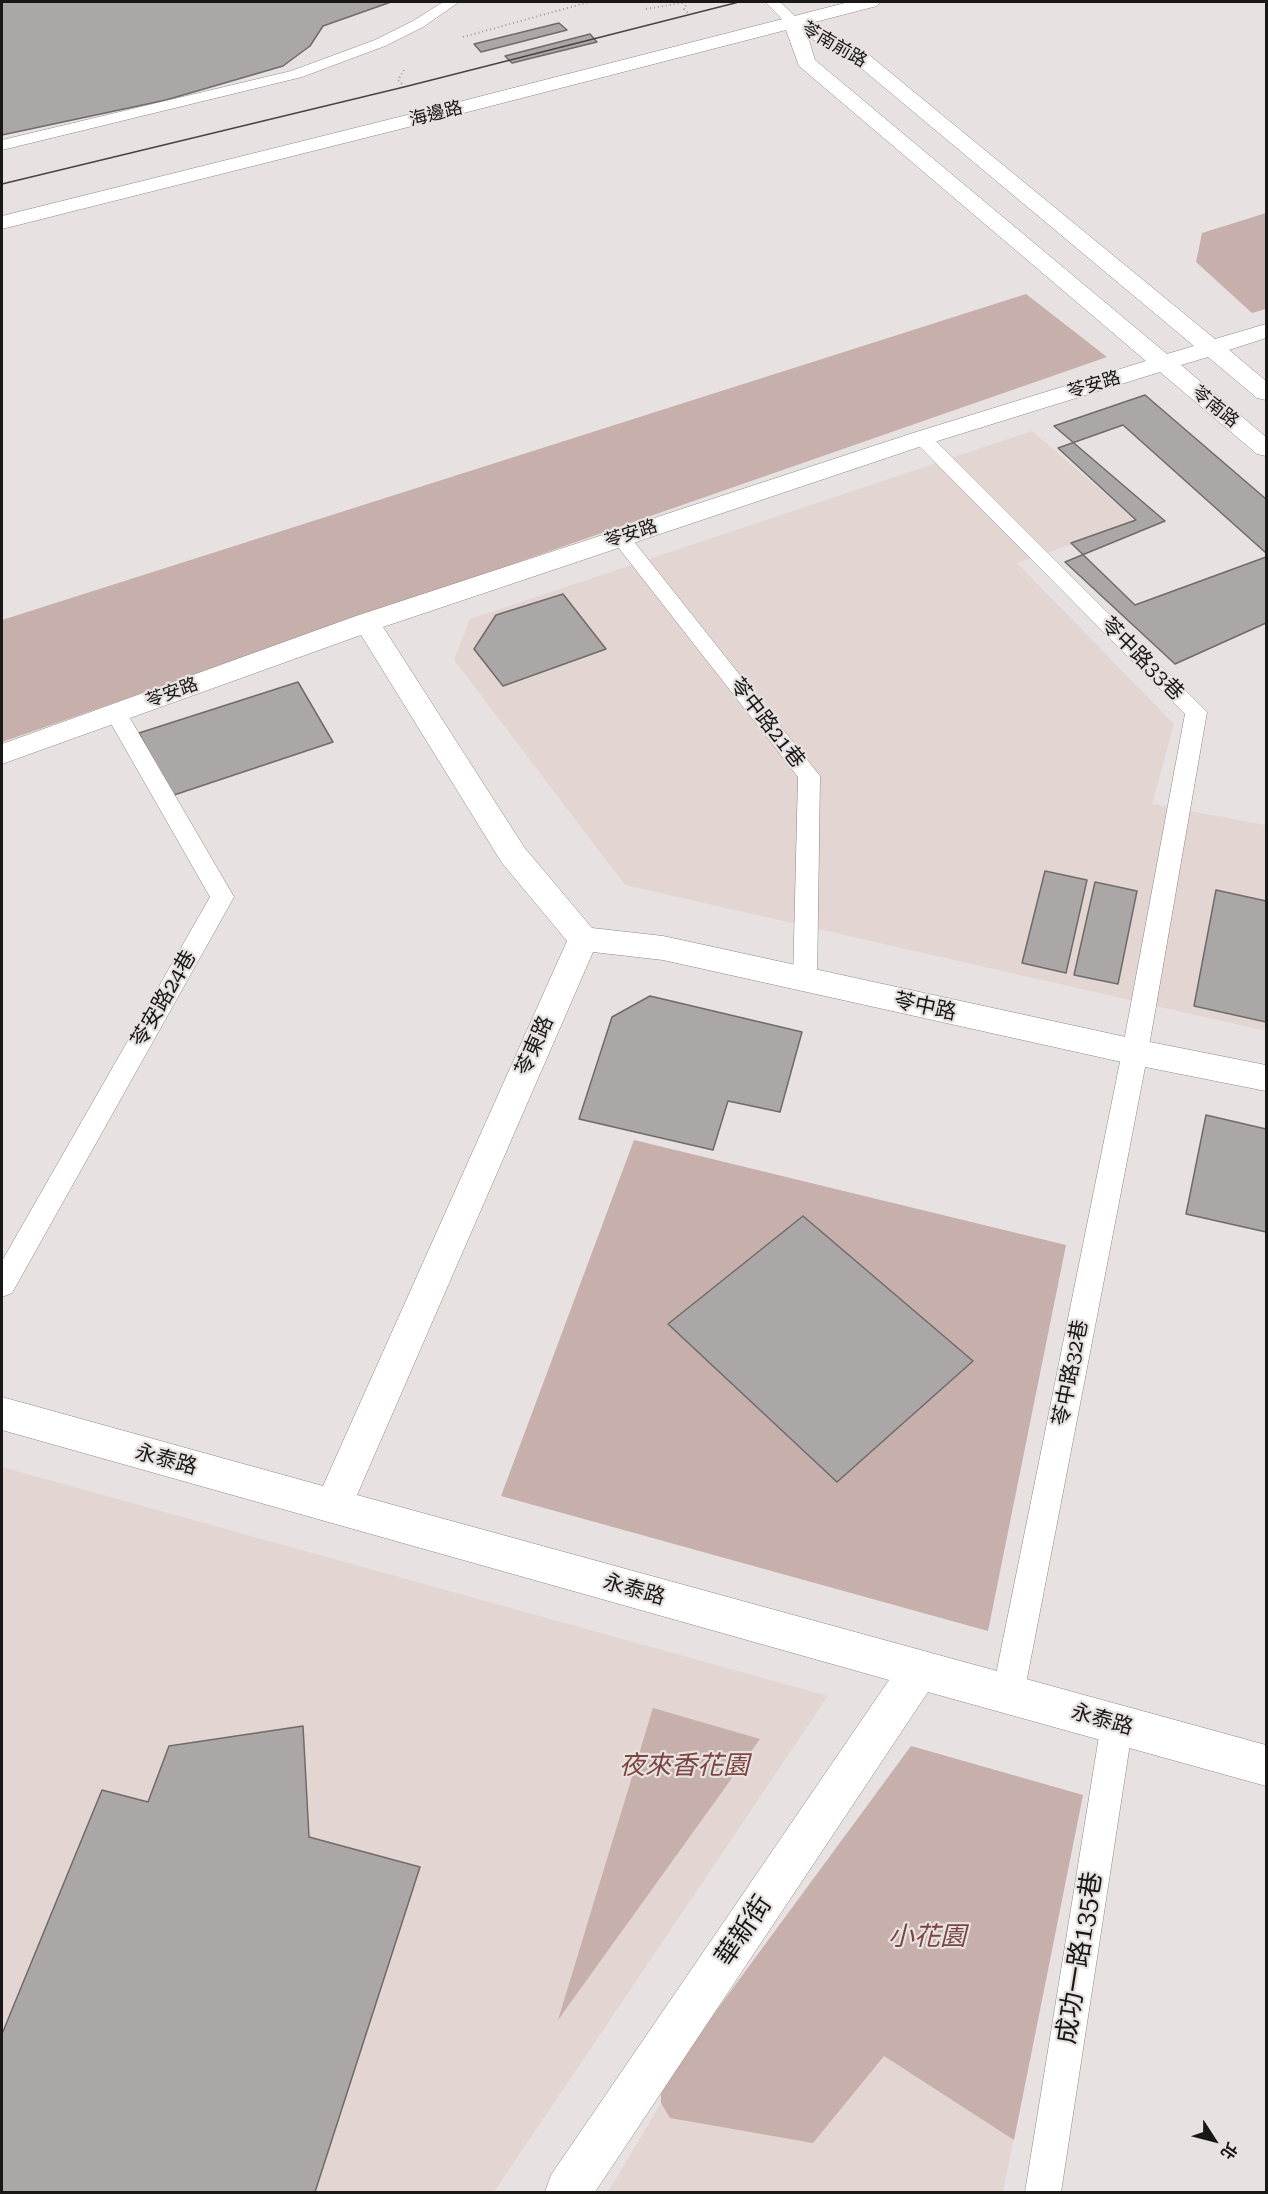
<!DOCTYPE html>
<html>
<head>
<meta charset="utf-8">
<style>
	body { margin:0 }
	#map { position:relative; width:1268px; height:2194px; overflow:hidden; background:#e7e2e1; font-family:"Roboto Serif","Noto Sans TC",serif }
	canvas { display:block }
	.frame { position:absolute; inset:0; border:3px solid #191817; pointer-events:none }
	.north { position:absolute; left:1184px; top:2110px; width:60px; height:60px; -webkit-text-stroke:4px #e7e2e1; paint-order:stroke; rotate:126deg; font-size:16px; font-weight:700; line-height:24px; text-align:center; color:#191817 }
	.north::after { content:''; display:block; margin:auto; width:21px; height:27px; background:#191817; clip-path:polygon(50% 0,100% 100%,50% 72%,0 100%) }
</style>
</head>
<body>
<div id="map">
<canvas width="1268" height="2194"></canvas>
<div class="frame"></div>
<div class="north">北</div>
</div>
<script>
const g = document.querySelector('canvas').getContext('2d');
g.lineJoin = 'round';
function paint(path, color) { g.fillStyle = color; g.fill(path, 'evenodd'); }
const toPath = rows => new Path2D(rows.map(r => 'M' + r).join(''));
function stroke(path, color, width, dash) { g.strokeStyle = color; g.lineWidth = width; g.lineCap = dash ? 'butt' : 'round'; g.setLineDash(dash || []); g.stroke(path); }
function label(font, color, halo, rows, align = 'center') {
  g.font = font + ' "Roboto Serif","Noto Sans TC",serif'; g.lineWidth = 4.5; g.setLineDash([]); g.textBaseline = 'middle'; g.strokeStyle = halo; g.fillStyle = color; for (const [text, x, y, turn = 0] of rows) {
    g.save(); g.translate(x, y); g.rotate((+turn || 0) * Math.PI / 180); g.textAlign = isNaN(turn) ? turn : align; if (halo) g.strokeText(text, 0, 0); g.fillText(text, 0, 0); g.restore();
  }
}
paint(toPath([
	[1032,431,1138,522,1017,563,1174,724,1152,804,1266,825,1266,1031,625,885,454,660,470,619],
	[2,1467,828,1696,494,2192,2,2192],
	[911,1746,1083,1795,1003,2192,608,2192,661,2103,661,2090]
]), '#e2d5d2');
paint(toPath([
	[1266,213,1266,309,1252,313,1196,262,1202,233],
	[1026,294,1107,357,2,742,2,620],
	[634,1140,1066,1245,988,1631,501,1496],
	[653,1708,760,1739,558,2020],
	[911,1746,1083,1795,1014,2140,884,2056,813,2143,670,2118,661,2103,661,2090,669,2075]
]), '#c7afab');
const building = toPath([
	[2,2,391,2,323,26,310,46,283,66,166,100,2,135,2,2],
	[559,23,567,30,481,52,474,44,559,23],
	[590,34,597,42,512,63,505,56,590,34],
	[1145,395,1266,499,1266,623,1175,664,1065,562,1165,521,1054,426,1145,395],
	[1123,425,1266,553,1266,557,1135,605,1071,543,1136,520,1058,448,1123,425],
	[563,594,606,649,503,686,474,649,496,615,563,594],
	[298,682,333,742,171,796,139,733,298,682],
	[1045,871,1087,880,1066,973,1022,963,1045,871],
	[1095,882,1137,891,1118,984,1074,975,1095,882],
	[1216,890,1266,901,1266,1022,1194,1006,1216,890],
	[650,996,802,1032,780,1112,728,1101,713,1150,579,1119,612,1017,650,996],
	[1206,1115,1266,1129,1266,1232,1186,1214,1206,1115],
	[803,1216,973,1361,837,1482,668,1324,803,1216],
	[303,1726,309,1837,420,1867,315,2192,2,2192,2,2034,102,1790,148,1802,169,1746,303,1726]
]);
paint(building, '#aba7a6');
stroke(building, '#6f6b6a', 1.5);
const lane = toPath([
	[443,2,459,2,423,27,385,46,302,77,2,150,2,140,291,71,375,40,413,21,443,2],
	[765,2,780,2,801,22,798,25,788,25,765,2],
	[922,432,929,434,1207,712,1148,1052,1024,1694,1019,1705,1008,1709,997,1705,992,1694,1122,1052,1185,714,915,442,912,438,915,434,922,432],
	[621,532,628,534,820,776,817,981,814,988,805,990,796,988,793,981,798,777,614,542,611,538,614,534,621,532],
	[116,706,124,708,234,897,12,1293,2,1297,2,1261,210,897,105,713,108,708,116,706],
	[1117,1708,1128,1713,1133,1724,1061,2192,1025,2192,1101,1724,1106,1713,1117,1708]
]);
const street = toPath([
	[849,2,880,2,877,6,811,23,863,50,1215,339,1266,324,1266,338,1229,350,1266,381,1266,400,1257,398,1208,357,1181,365,1266,437,1266,456,1257,454,1160,372,931,443,383,627,524,847,592,928,663,936,1135,1039,1266,1065,1266,1091,1135,1065,663,960,593,952,357,1495,1266,1745,1266,1786,928,1692,595,2192,545,2192,551,2175,889,1680,2,1430,2,1397,323,1486,567,941,502,863,361,635,2,764,2,744,356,616,913,433,1146,361,799,66,786,30,452,116,2,229,2,216,439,107,849,2],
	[808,37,849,58,1194,346,1167,354,815,60,808,37]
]);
stroke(lane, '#8c8887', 1);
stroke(street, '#8c8887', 1);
stroke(toPath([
	[688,2,684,9,688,13],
	[646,9,687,2],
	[463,37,589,2],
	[404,70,398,80,404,86]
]), '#9e9b9a', 2, [1, 3]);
paint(lane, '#fff');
paint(street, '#fff');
stroke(toPath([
	[2,184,404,87,739,2]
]), '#464443', 1.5);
label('18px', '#191817', '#e7e2e1', [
	["苓南前路",834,45,30],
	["海邊路",436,114,-14],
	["苓安路",1094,385,-17],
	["苓南路",1215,407,39],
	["苓安路",631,534,-18],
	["苓安路",172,693,-20]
]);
label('21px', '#191817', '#e7e2e1', [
	["苓中路33巷",1142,659,45],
	["苓中路21巷",767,723,52],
	["苓安路24巷",164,999,-60],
	["苓中路",925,1007,12],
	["苓東路",535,1046,-66],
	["苓中路32巷",1071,1373,-79],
	["永泰路",166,1460,15],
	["永泰路",634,1590,16],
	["永泰路",1102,1720,16]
]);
label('italic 26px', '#7c463e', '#e7e2e1', [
	["夜來香花園",684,1766],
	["小花園",927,1937]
]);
label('26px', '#191817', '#e7e2e1', [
	["華新街",744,1931,-56],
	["成功一路135巷",1080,1958,-81]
]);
</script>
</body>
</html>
